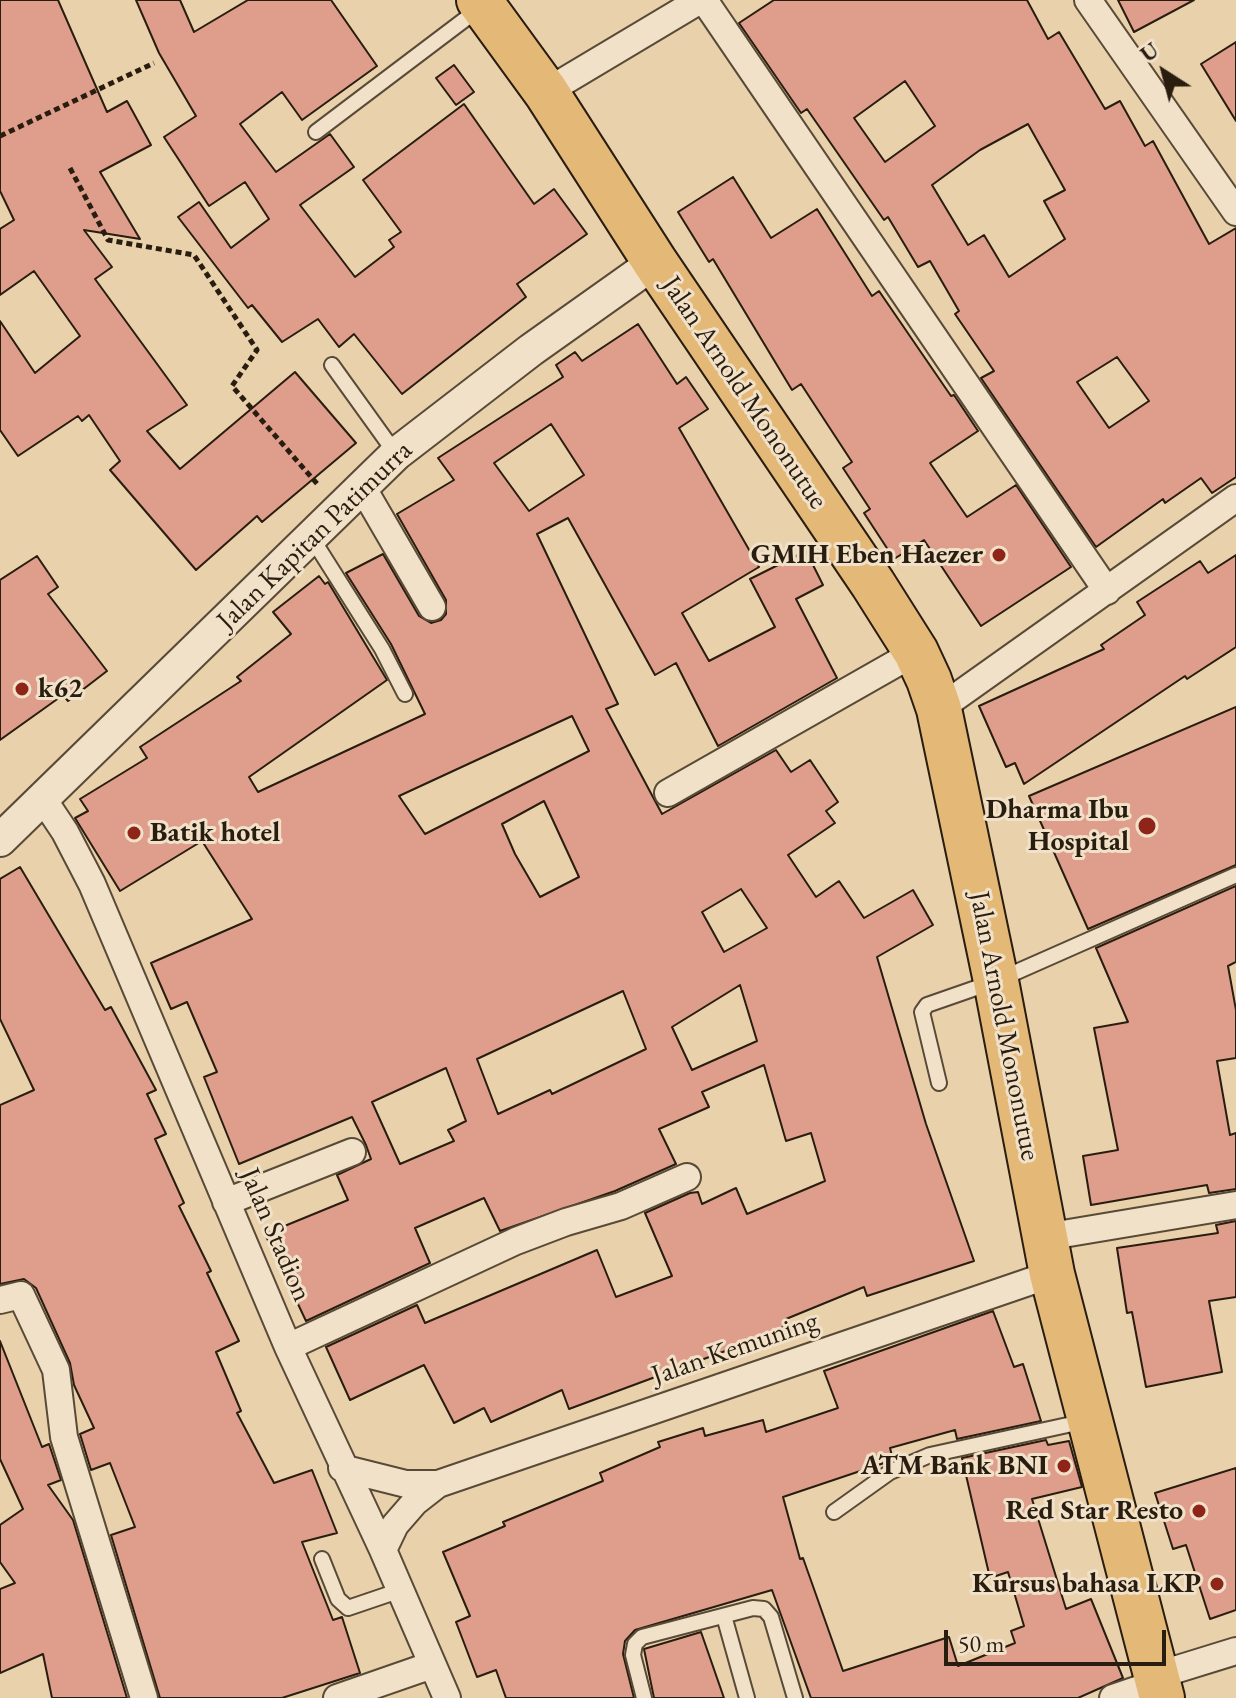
<!DOCTYPE html>
<html>
<head>
<meta charset="utf-8">
<style>
	body { margin:0 }
	#map { position:relative; width:1236px; height:1698px; overflow:hidden; background:#e8d1ab; font-family:"EB Garamond",serif }
	canvas { display:block }
	.north { position:absolute; left:1124px; top:32px; width:80px; height:80px; -webkit-text-stroke:6px #f0e1c8; paint-order:stroke; rotate:324deg; font-size:22px; font-weight:700; line-height:32px; text-align:center; color:#291d10 }
	.north::after { content:''; display:block; margin:auto; width:28px; height:36px; background:#291d10; clip-path:polygon(50% 0,100% 100%,50% 72%,0 100%) }
	.scale { position:absolute; left:944px; top:1630px; width:222px; height:36px; box-sizing:border-box; border:4px solid #291d10; border-top:0; padding-left:10px; font-size:24px; line-height:28px; white-space:nowrap; color:#291d10; -webkit-text-stroke:6px #f0e1c8; paint-order:stroke }
</style>
</head>
<body>
<div id="map">
<canvas width="1236" height="1698"></canvas>
<div class="north">U</div>
<div class="scale">50 m</div>
</div>
<script>
const g = document.querySelector('canvas').getContext('2d');
g.lineJoin = 'round';
function paint(path, color) { g.fillStyle = color; g.fill(path, 'evenodd'); }
const toPath = rows => new Path2D(rows.map(r => 'M' + r).join(''));
function stroke(path, color, width, dash) { g.strokeStyle = color; g.lineWidth = width; g.lineCap = dash ? 'butt' : 'round'; g.setLineDash(dash || []); g.stroke(path); }
function label(font, color, halo, rows, align = 'center') {
  g.font = font + ' "EB Garamond",serif'; g.lineWidth = 6; g.setLineDash([]); g.textBaseline = 'middle'; g.strokeStyle = halo; g.fillStyle = color; for (const [text, x, y, turn = 0] of rows) {
    g.save(); g.translate(x, y); g.rotate((+turn || 0) * Math.PI / 180); g.textAlign = isNaN(turn) ? turn : align; if (halo) g.strokeText(text, 0, 0); g.fillText(text, 0, 0); g.restore();
  }
}
const building = toPath([
	[0,0,58,0,107,112,127,101,151,145,100,172,140,239,84,230,112,267,95,279,187,405,147,431,180,469,295,372,356,443,262,522,257,516,196,570,110,470,120,461,89,415,82,421,78,416,18,456,0,430,0,321,35,373,80,336,34,271,0,295,0,229,14,220,0,191,0,0],
	[136,0,180,0,194,32,248,0,331,0,377,66,302,120,282,92,240,124,276,172,330,134,354,167,300,205,355,277,394,247,389,240,401,232,363,180,464,104,534,204,554,189,587,234,517,284,526,297,402,394,354,334,339,347,318,319,282,342,252,305,248,308,178,217,199,202,231,248,269,219,245,182,209,206,164,137,196,116,159,53,136,0],
	[774,0,1027,0,1048,39,1059,32,1105,109,1120,101,1145,146,1153,141,1209,244,1236,228,1236,477,1212,493,1201,478,1165,503,1163,499,1096,547,981,378,994,371,955,314,959,311,930,261,918,267,888,217,884,220,807,109,801,113,739,23,774,0],
	[905,81,935,126,885,162,854,118,905,81],
	[1028,124,1065,190,1044,201,1065,239,1009,277,984,235,968,245,932,185,980,150,1028,124],
	[1117,357,1149,401,1109,428,1077,382,1117,357],
	[1118,0,1194,0,1134,32,1118,0],
	[1236,42,1236,121,1201,64,1236,42],
	[454,65,474,92,456,105,436,78,454,65],
	[733,177,771,238,817,209,872,296,879,291,951,396,954,395,978,431,930,463,967,517,1016,485,1071,567,981,626,924,540,894,559,864,513,870,509,843,468,852,462,801,384,792,390,713,259,709,262,678,212,733,177],
	[638,324,677,384,686,377,708,409,679,428,759,567,682,613,709,661,775,627,750,579,806,551,823,585,796,599,837,678,718,746,676,663,655,675,568,518,537,534,618,704,606,709,662,814,776,750,791,772,810,760,838,802,826,811,835,823,788,855,816,897,839,881,864,918,913,890,933,925,877,957,926,1124,974,1261,867,1296,864,1287,786,1319,788,1325,755,1340,569,1409,562,1390,491,1422,484,1408,454,1423,424,1365,350,1400,326,1347,417,1305,425,1323,597,1250,616,1297,672,1276,645,1213,690,1193,698,1192,702,1204,736,1188,747,1214,825,1181,811,1133,786,1141,764,1065,702,1092,709,1107,659,1129,676,1164,615,1191,500,1231,484,1198,415,1228,430,1263,306,1321,265,1234,348,1200,337,1175,371,1159,366,1145,352,1117,239,1164,204,1077,217,1072,187,1002,171,1009,151,963,252,919,202,841,120,891,75,818,88,811,80,799,147,758,140,747,241,681,237,677,291,634,273,612,319,576,325,584,328,582,387,680,249,777,258,792,425,714,391,644,346,573,383,554,419,616,431,623,441,620,446,614,446,600,397,514,454,480,438,458,563,377,556,365,575,352,582,361,638,324],
	[551,424,584,475,529,511,494,463,551,424],
	[572,716,589,751,425,834,399,796,572,716],
	[544,801,579,877,540,897,515,854,502,824,544,801],
	[741,889,767,928,724,952,702,912,741,889],
	[740,985,757,1041,692,1070,672,1027,740,985],
	[623,991,646,1049,552,1094,550,1090,498,1114,477,1059,623,991],
	[446,1068,466,1121,448,1130,454,1141,400,1164,372,1102,446,1068],
	[1236,555,1236,647,1187,679,1185,676,1024,784,1015,763,1006,767,979,706,1104,649,1101,645,1145,615,1137,602,1200,561,1208,573,1236,555],
	[37,556,58,587,48,594,107,671,68,701,63,695,0,740,0,580,37,556],
	[1236,707,1236,865,1088,929,1029,796,1236,707],
	[20,867,105,1010,111,1007,156,1090,147,1094,166,1134,155,1139,184,1203,179,1206,211,1271,207,1273,239,1341,216,1352,241,1411,237,1413,274,1483,312,1470,337,1533,302,1542,333,1620,342,1617,360,1673,282,1698,160,1698,111,1535,135,1527,110,1463,91,1470,80,1434,94,1428,74,1385,70,1363,36,1288,24,1279,0,1284,0,1105,34,1090,0,1019,0,879,20,867],
	[1236,886,1236,962,1228,966,1236,1010,1236,1058,1217,1061,1230,1135,1236,1133,1236,1189,1209,1193,1207,1185,1091,1205,1083,1156,1118,1150,1094,1028,1128,1022,1096,948,1236,886],
	[1236,1221,1236,1297,1209,1301,1222,1372,1146,1387,1132,1312,1127,1313,1117,1248,1218,1233,1216,1225,1236,1221],
	[993,1311,1014,1367,1023,1364,1041,1421,957,1439,955,1430,890,1448,893,1460,783,1497,800,1559,803,1558,843,1671,949,1637,958,1666,1015,1643,1011,1631,1024,1626,1008,1572,990,1578,962,1458,1046,1440,1048,1445,1069,1441,1082,1487,1032,1499,1066,1609,1091,1599,1123,1678,1078,1698,811,1698,772,1590,635,1630,625,1641,623,1654,634,1698,506,1698,496,1670,477,1677,456,1622,470,1616,443,1552,505,1526,503,1522,603,1481,600,1473,660,1447,658,1442,703,1428,705,1436,763,1420,766,1432,838,1408,824,1371,993,1311],
	[0,1341,42,1447,49,1444,61,1480,48,1485,73,1520,127,1698,52,1698,43,1654,0,1673,0,1589,15,1583,0,1562,0,1525,23,1509,0,1459,0,1341],
	[1236,1468,1236,1610,1210,1619,1186,1545,1173,1549,1155,1493,1236,1468],
	[701,1632,724,1698,654,1698,644,1649,701,1632]
]);
paint(building, '#df9e8c');
stroke(building, '#291d10', 2);
const service = toPath([
	[316,132,480,8],
	[332,365,396,454],
	[310,535,382,649,405,694],
	[939,1083,922,1012,927,1005,996,981,1236,875],
	[834,1512,890,1472,930,1455,1086,1421],
	[322,1559,338,1599,348,1608,401,1590],
	[724,1616,747,1698],
	[644,1698,633,1655,635,1644,642,1637,753,1608,764,1609,771,1617,795,1698]
]);
const minor = toPath([
	[704,0,1107,591],
	[1088,0,1236,212],
	[546,92,700,0],
	[361,485,432,607],
	[939,709,1236,498],
	[668,793,916,652],
	[43,799,65,832,92,884,288,1347,383,1550,447,1698],
	[226,1202,352,1152],
	[1045,1237,1236,1205],
	[0,1300,21,1295,56,1370,64,1437,144,1698],
	[288,1347,516,1241,566,1222,621,1206,687,1177],
	[342,1468,406,1484,438,1484],
	[383,1550,395,1525,415,1502,438,1484,1052,1274],
	[1155,1676,1236,1651],
	[337,1698,432,1665],
	[1113,1698,1157,1683]
]);
const tertiary = toPath([
	[0,840,396,454,531,350,655,262]
]);
const trunk = toPath([
	[479,0,546,92,655,262,873,584,916,652,929,680,939,709,996,981,1052,1274,1162,1698]
]);
stroke(service, '#594a37', 18);
stroke(minor, '#594a37', 30);
stroke(tertiary, '#594a37', 36);
stroke(trunk, '#291d10', 48);
stroke(toPath([
	[0,136,154,63],
	[70,168,108,240,194,255,257,350,232,386,319,486]
]), '#291d10', 5, [6, 4]);
stroke(service, '#f0e1c8', 14);
stroke(minor, '#f0e1c8', 26);
stroke(tertiary, '#f0e1c8', 32);
stroke(trunk, '#e4b876', 44);
for (const [x, y, r, color] of [
	[999,555,8,"#8f2418"],
	[22,689,8,"#8f2418"],
	[1147,826,10,"#8f2418"],
	[134,833,8,"#8f2418"],
	[1064,1466,8,"#8f2418"],
	[1199,1511,8,"#8f2418"],
	[1217,1584,8,"#8f2418"]
]) { const dot = new Path2D(); dot.arc(x, y, r, 0, 2 * Math.PI); g.fillStyle = color; g.fill(dot); stroke(dot, '#f0e1c8', 3); }
label('28px', '#291d10', '#f0e1c8', [
	["Jalan Arnold Mononutue",744,393,56],
	["Jalan Kapitan Patimurra",315,536,-44],
	["Jalan Arnold Mononutue",1004,1026,79],
	["Jalan Stadion",275,1235,67],
	["Jalan Kemuning",735,1349,-19]
]);
label('bold 28px', '#291d10', '#f0e1c8', [
	["GMIH Eben Haezer",983,555],
	["k62",38,689,"left"],
	["Dharma Ibu",1129,810],
	["Hospital",1129,842],
	["Batik hotel",150,833,"left"],
	["ATM Bank BNI",1048,1466],
	["Red Star Resto",1183,1511],
	["Kursus bahasa LKP",1201,1584]
], 'right');
</script>
</body>
</html>
